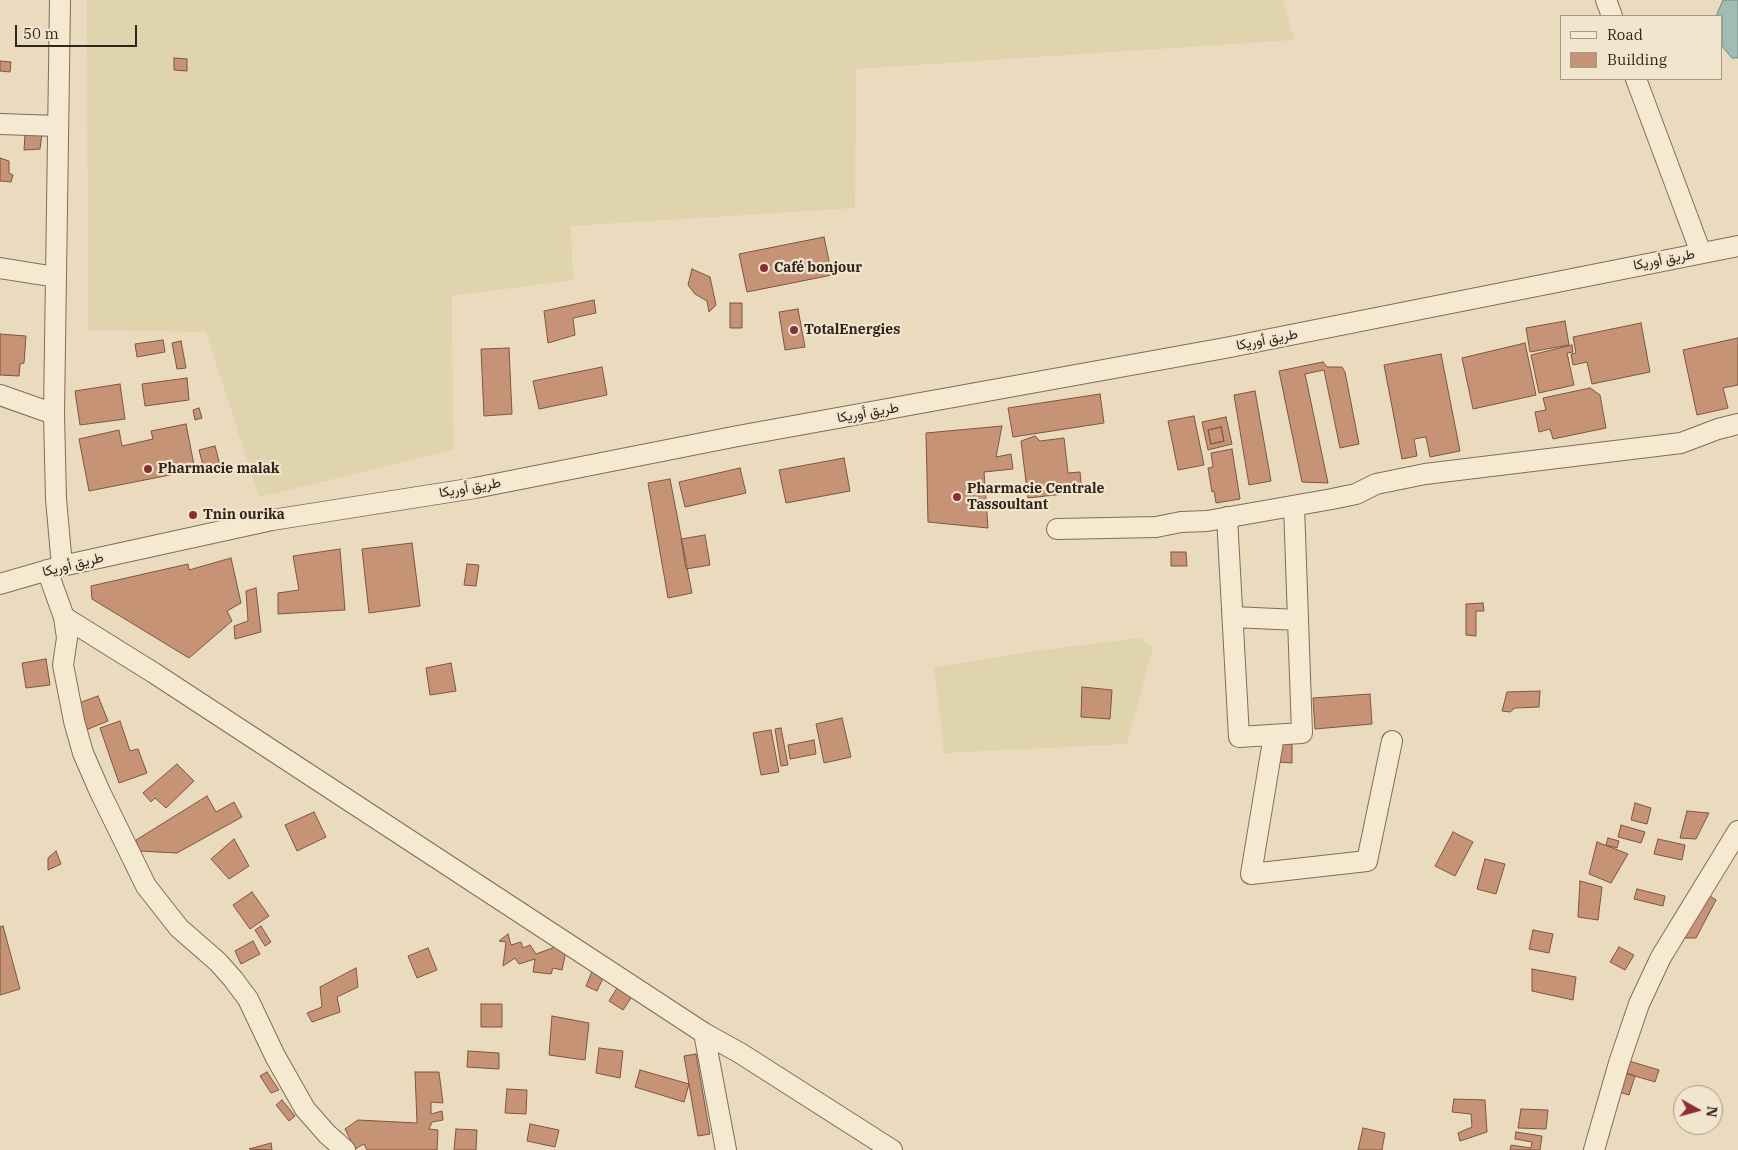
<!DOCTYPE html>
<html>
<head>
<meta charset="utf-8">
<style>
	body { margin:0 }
	#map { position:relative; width:1738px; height:1150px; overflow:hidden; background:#eadbbf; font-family:"IBM Plex Serif",serif }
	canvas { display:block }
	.legend { position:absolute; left:1560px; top:15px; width:162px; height:65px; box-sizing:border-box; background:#f2e5ce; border:1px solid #a59887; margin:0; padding:6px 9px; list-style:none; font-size:15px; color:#32251c }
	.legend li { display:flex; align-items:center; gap:10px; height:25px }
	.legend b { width:25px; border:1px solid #a59887 }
	.north { position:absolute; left:1673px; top:1085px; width:50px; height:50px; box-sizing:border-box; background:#f2e5ce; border:1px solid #a59887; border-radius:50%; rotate:97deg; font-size:14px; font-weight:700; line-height:20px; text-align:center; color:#32251c }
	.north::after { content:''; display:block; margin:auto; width:18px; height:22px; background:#8c2d33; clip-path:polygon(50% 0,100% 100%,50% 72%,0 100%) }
	.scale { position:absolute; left:15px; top:25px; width:122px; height:22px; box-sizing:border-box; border:2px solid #32251c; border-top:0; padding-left:6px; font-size:15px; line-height:18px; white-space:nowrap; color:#32251c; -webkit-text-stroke:4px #f2e5ce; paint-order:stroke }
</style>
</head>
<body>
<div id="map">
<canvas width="1738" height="1150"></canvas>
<ul class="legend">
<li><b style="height:6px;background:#f6e9d1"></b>Road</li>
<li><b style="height:14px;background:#c69377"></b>Building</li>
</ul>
<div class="north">N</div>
<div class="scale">50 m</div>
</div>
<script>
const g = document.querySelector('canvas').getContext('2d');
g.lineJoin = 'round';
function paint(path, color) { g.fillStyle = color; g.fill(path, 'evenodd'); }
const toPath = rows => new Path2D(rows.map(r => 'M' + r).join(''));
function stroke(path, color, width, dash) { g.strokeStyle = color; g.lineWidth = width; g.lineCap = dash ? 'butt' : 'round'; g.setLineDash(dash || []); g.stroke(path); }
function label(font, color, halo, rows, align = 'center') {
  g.font = font + ' "IBM Plex Serif",Vazirmatn,serif'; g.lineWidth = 4.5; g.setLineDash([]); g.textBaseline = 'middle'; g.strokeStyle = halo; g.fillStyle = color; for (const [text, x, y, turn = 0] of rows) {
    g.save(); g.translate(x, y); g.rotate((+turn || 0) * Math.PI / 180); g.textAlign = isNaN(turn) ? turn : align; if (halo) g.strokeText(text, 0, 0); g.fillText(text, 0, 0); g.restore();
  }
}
paint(toPath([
	[87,0,1283,0,1294,40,856,69,855,208,571,226,573,280,452,296,453,450,259,497,206,332,88,330],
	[1140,638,1153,647,1127,744,944,753,934,667,1043,650]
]), '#dfd4ad');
const water = toPath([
	[1723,0,1738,0,1738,58,1732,58,1722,46,1722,16,1716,16,1723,0]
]);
paint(water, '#a2bcb3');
stroke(water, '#6a897f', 1);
const building = toPath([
	[174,58,187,59,187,71,174,70,174,58],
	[0,61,11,62,10,72,0,71,0,61],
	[25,134,42,134,40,149,24,150,25,134],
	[0,158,9,161,9,173,13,175,11,182,0,181,0,158],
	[824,237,832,275,747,292,739,254,824,237],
	[692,269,710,277,716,305,709,312,707,301,695,294,688,285,692,269],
	[594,300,596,313,573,318,575,335,548,343,544,311,594,300],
	[730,303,742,303,742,328,730,328,730,303],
	[798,309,805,347,785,350,779,312,798,309],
	[1565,321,1569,345,1530,352,1526,328,1565,321],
	[1641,323,1650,372,1592,384,1587,362,1573,365,1571,354,1576,353,1573,337,1641,323],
	[0,334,26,336,24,363,20,364,19,376,0,375,0,334],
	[1738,338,1738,385,1723,388,1728,408,1697,415,1683,350,1738,338],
	[163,340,165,352,137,357,135,344,163,340],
	[181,341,186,368,177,369,172,343,181,341],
	[1525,343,1536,395,1473,409,1462,358,1525,343],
	[1572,345,1573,352,1567,353,1574,385,1539,393,1531,355,1572,345],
	[509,348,512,414,484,416,481,349,509,348],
	[1441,354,1460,451,1430,457,1426,437,1414,439,1417,456,1402,459,1384,365,1441,354],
	[1323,362,1327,367,1342,367,1345,372,1359,444,1340,448,1324,370,1305,374,1328,483,1302,482,1279,371,1323,362],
	[602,367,607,395,539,409,533,381,602,367],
	[187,378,189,400,145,406,142,384,187,378],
	[120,384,125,419,80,425,75,391,120,384],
	[1590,388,1600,395,1606,428,1553,439,1550,429,1539,432,1535,412,1546,410,1543,398,1590,388],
	[1255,391,1271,481,1249,485,1234,395,1255,391],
	[1100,394,1104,423,1013,437,1008,408,1100,394],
	[199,408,202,418,195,420,193,410,199,408],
	[1194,416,1204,465,1178,470,1168,421,1194,416],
	[1226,417,1232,444,1208,450,1202,422,1226,417],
	[1221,427,1224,441,1211,444,1208,430,1221,427],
	[186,424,195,470,89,491,79,439,119,430,122,446,153,439,151,431,186,424],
	[1002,426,996,457,1011,454,1013,469,984,472,988,528,928,522,926,433,1002,426],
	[1221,427,1224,441,1211,444,1208,430,1221,427],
	[1035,436,1040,441,1064,438,1068,473,1080,472,1082,492,1028,498,1021,441,1035,436],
	[215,446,221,469,205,473,199,450,215,446],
	[1232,449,1240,499,1216,503,1214,491,1212,492,1208,468,1213,467,1211,453,1232,449],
	[844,458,850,491,786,503,779,470,844,458],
	[740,468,746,493,685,507,679,482,740,468],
	[670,479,692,593,668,598,648,483,670,479],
	[705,535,710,565,686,569,681,539,705,535],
	[412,543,420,606,369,613,362,549,412,543],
	[340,549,345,610,278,614,278,593,299,590,293,556,340,549],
	[1171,552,1186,552,1187,566,1171,566,1171,552],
	[231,558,241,603,227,611,232,621,189,658,92,599,91,586,188,564,189,570,231,558],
	[467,564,479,565,476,586,464,585,467,564],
	[256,588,261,632,235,639,234,626,248,621,246,591,256,588],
	[1483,603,1484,611,1476,611,1476,636,1466,635,1466,604,1483,603],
	[46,659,50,685,26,688,22,663,46,659],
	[451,663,456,691,430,695,426,668,451,663],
	[1082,687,1112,690,1110,719,1081,717,1082,687],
	[1540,691,1539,707,1515,708,1510,712,1502,711,1507,692,1540,691],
	[1370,694,1372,724,1315,729,1313,698,1370,694],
	[98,696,108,721,86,730,76,704,98,696],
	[842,718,851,757,824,763,816,724,842,718],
	[120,721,130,751,138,749,147,773,119,783,100,728,120,721],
	[781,728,788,765,781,766,775,729,781,728],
	[771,730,779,772,761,775,753,733,771,730],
	[814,740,816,754,790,759,788,745,814,740],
	[1278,744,1292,744,1292,763,1278,762,1278,744],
	[177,764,194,781,166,808,155,798,151,802,143,793,177,764],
	[207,796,216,812,234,802,242,817,177,853,139,851,136,840,207,796],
	[1635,803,1651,808,1647,824,1631,820,1635,803],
	[1687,811,1709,813,1696,839,1680,838,1687,811],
	[314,812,326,837,297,851,285,825,314,812],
	[1621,825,1645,832,1641,843,1618,837,1621,825],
	[1453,832,1473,842,1455,876,1435,866,1453,832],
	[1608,838,1619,841,1617,848,1606,845,1608,838],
	[234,839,249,866,229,879,211,859,234,839],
	[1658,839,1685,845,1682,860,1654,854,1658,839],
	[1597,842,1628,854,1611,883,1589,874,1597,842],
	[56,851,61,864,48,870,48,858,56,851],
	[1485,859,1505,864,1496,894,1477,889,1485,859],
	[1580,881,1602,887,1598,920,1578,917,1580,881],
	[1637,889,1665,896,1663,906,1634,899,1637,889],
	[252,892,269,916,250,929,233,905,252,892],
	[1707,894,1716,900,1696,938,1681,938,1707,894],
	[3,926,20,989,0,995,0,927,3,926],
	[261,926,271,942,265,946,255,930,261,926],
	[1533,930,1553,934,1549,953,1529,949,1533,930],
	[508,934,511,945,521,942,523,948,530,945,536,954,558,946,566,951,562,970,553,968,551,974,533,972,535,959,519,964,515,958,503,966,506,942,499,941,508,934],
	[253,941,260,954,241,964,235,951,253,941],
	[1619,947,1634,955,1625,970,1610,962,1619,947],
	[428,948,437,970,417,978,408,956,428,948],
	[356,968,358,987,337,997,340,1012,312,1022,307,1013,322,1007,320,987,356,968],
	[593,969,605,974,597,991,586,986,593,969],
	[1532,969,1576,977,1573,1000,1532,991,1532,969],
	[619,985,633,995,623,1010,609,1001,619,985],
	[481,1004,502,1004,502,1027,481,1027,481,1004],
	[552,1016,589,1023,585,1060,549,1055,552,1016],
	[599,1048,623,1051,620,1078,596,1073,599,1048],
	[468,1051,499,1053,499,1069,467,1067,468,1051],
	[696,1054,710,1134,698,1136,684,1056,696,1054],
	[1629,1061,1659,1070,1655,1082,1625,1073,1629,1061],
	[640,1070,689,1084,684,1102,635,1087,640,1070],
	[267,1072,279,1090,271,1093,260,1076,267,1072],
	[415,1072,439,1072,443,1103,431,1102,431,1114,442,1111,443,1120,432,1122,429,1129,438,1130,437,1150,367,1150,364,1144,355,1149,345,1129,358,1120,417,1123,415,1072],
	[1625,1073,1635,1076,1629,1095,1619,1092,1625,1073],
	[507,1089,527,1090,526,1114,505,1113,507,1089],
	[1454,1099,1485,1100,1487,1132,1460,1141,1458,1133,1472,1127,1471,1114,1452,1112,1454,1099],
	[282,1100,295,1116,289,1121,276,1105,282,1100],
	[1521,1109,1548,1110,1546,1129,1518,1128,1521,1109],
	[530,1124,559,1130,555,1147,527,1141,530,1124],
	[1363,1128,1385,1133,1382,1150,1358,1150,1363,1128],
	[456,1129,477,1130,476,1150,454,1150,456,1129],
	[1516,1132,1542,1136,1540,1150,1510,1150,1511,1145,1531,1148,1532,1142,1515,1139,1516,1132],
	[271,1143,272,1150,249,1149,271,1143]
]);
paint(building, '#c69377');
stroke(building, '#7e5540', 1);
const minor = toPath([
	[60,0,54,414,56,499,62,566],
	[1606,0,1612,16],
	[1636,79,1701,253],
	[0,124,58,126],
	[0,268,56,277],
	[0,395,54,414],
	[1227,517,1239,737,1302,733,1294,506],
	[1057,529,1156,527,1181,522,1207,521,1332,499,1356,494,1376,484,1425,474,1681,443,1718,429,1738,424],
	[47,570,64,617,154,673,704,1033,740,1053,892,1150],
	[0,584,62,566,272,520,475,488,738,436,1225,348,1738,246],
	[64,617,67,638,63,665,74,721,83,753,100,792,146,886,179,928,218,962,233,979,248,999,275,1056,305,1109,327,1134,345,1150],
	[1233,617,1298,620],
	[1274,735,1251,874,1367,861,1392,741],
	[704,1033,726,1150],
	[1594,1150,1619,1063,1639,1004,1661,957,1738,831]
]);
stroke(minor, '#816c59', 22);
stroke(minor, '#f6e9d1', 20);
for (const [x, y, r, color] of [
	[764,268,5,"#8c2d33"],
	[794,330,5,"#8c2d33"],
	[148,469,5,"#8c2d33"],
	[957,497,5,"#8c2d33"],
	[193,515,5,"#8c2d33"]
]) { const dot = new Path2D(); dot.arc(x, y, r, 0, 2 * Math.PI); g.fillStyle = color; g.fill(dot); stroke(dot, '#f2e5ce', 2); }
label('14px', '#32251c', '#f2e5ce', [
	["طريق أوريكا",1664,260,-11],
	["طريق أوريكا",1267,340,-11],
	["طريق أوريكا",868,413,-10],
	["طريق أوريكا",470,488,-10],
	["طريق أوريكا",73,565,-14]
]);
label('bold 14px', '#32251c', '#f2e5ce', [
	["Café bonjour",774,268],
	["TotalEnergies",804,330],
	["Pharmacie malak",158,469],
	["Pharmacie Centrale",967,489],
	["Tassoultant",967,505],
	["Tnin ourika",203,515]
], 'left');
</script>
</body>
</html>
